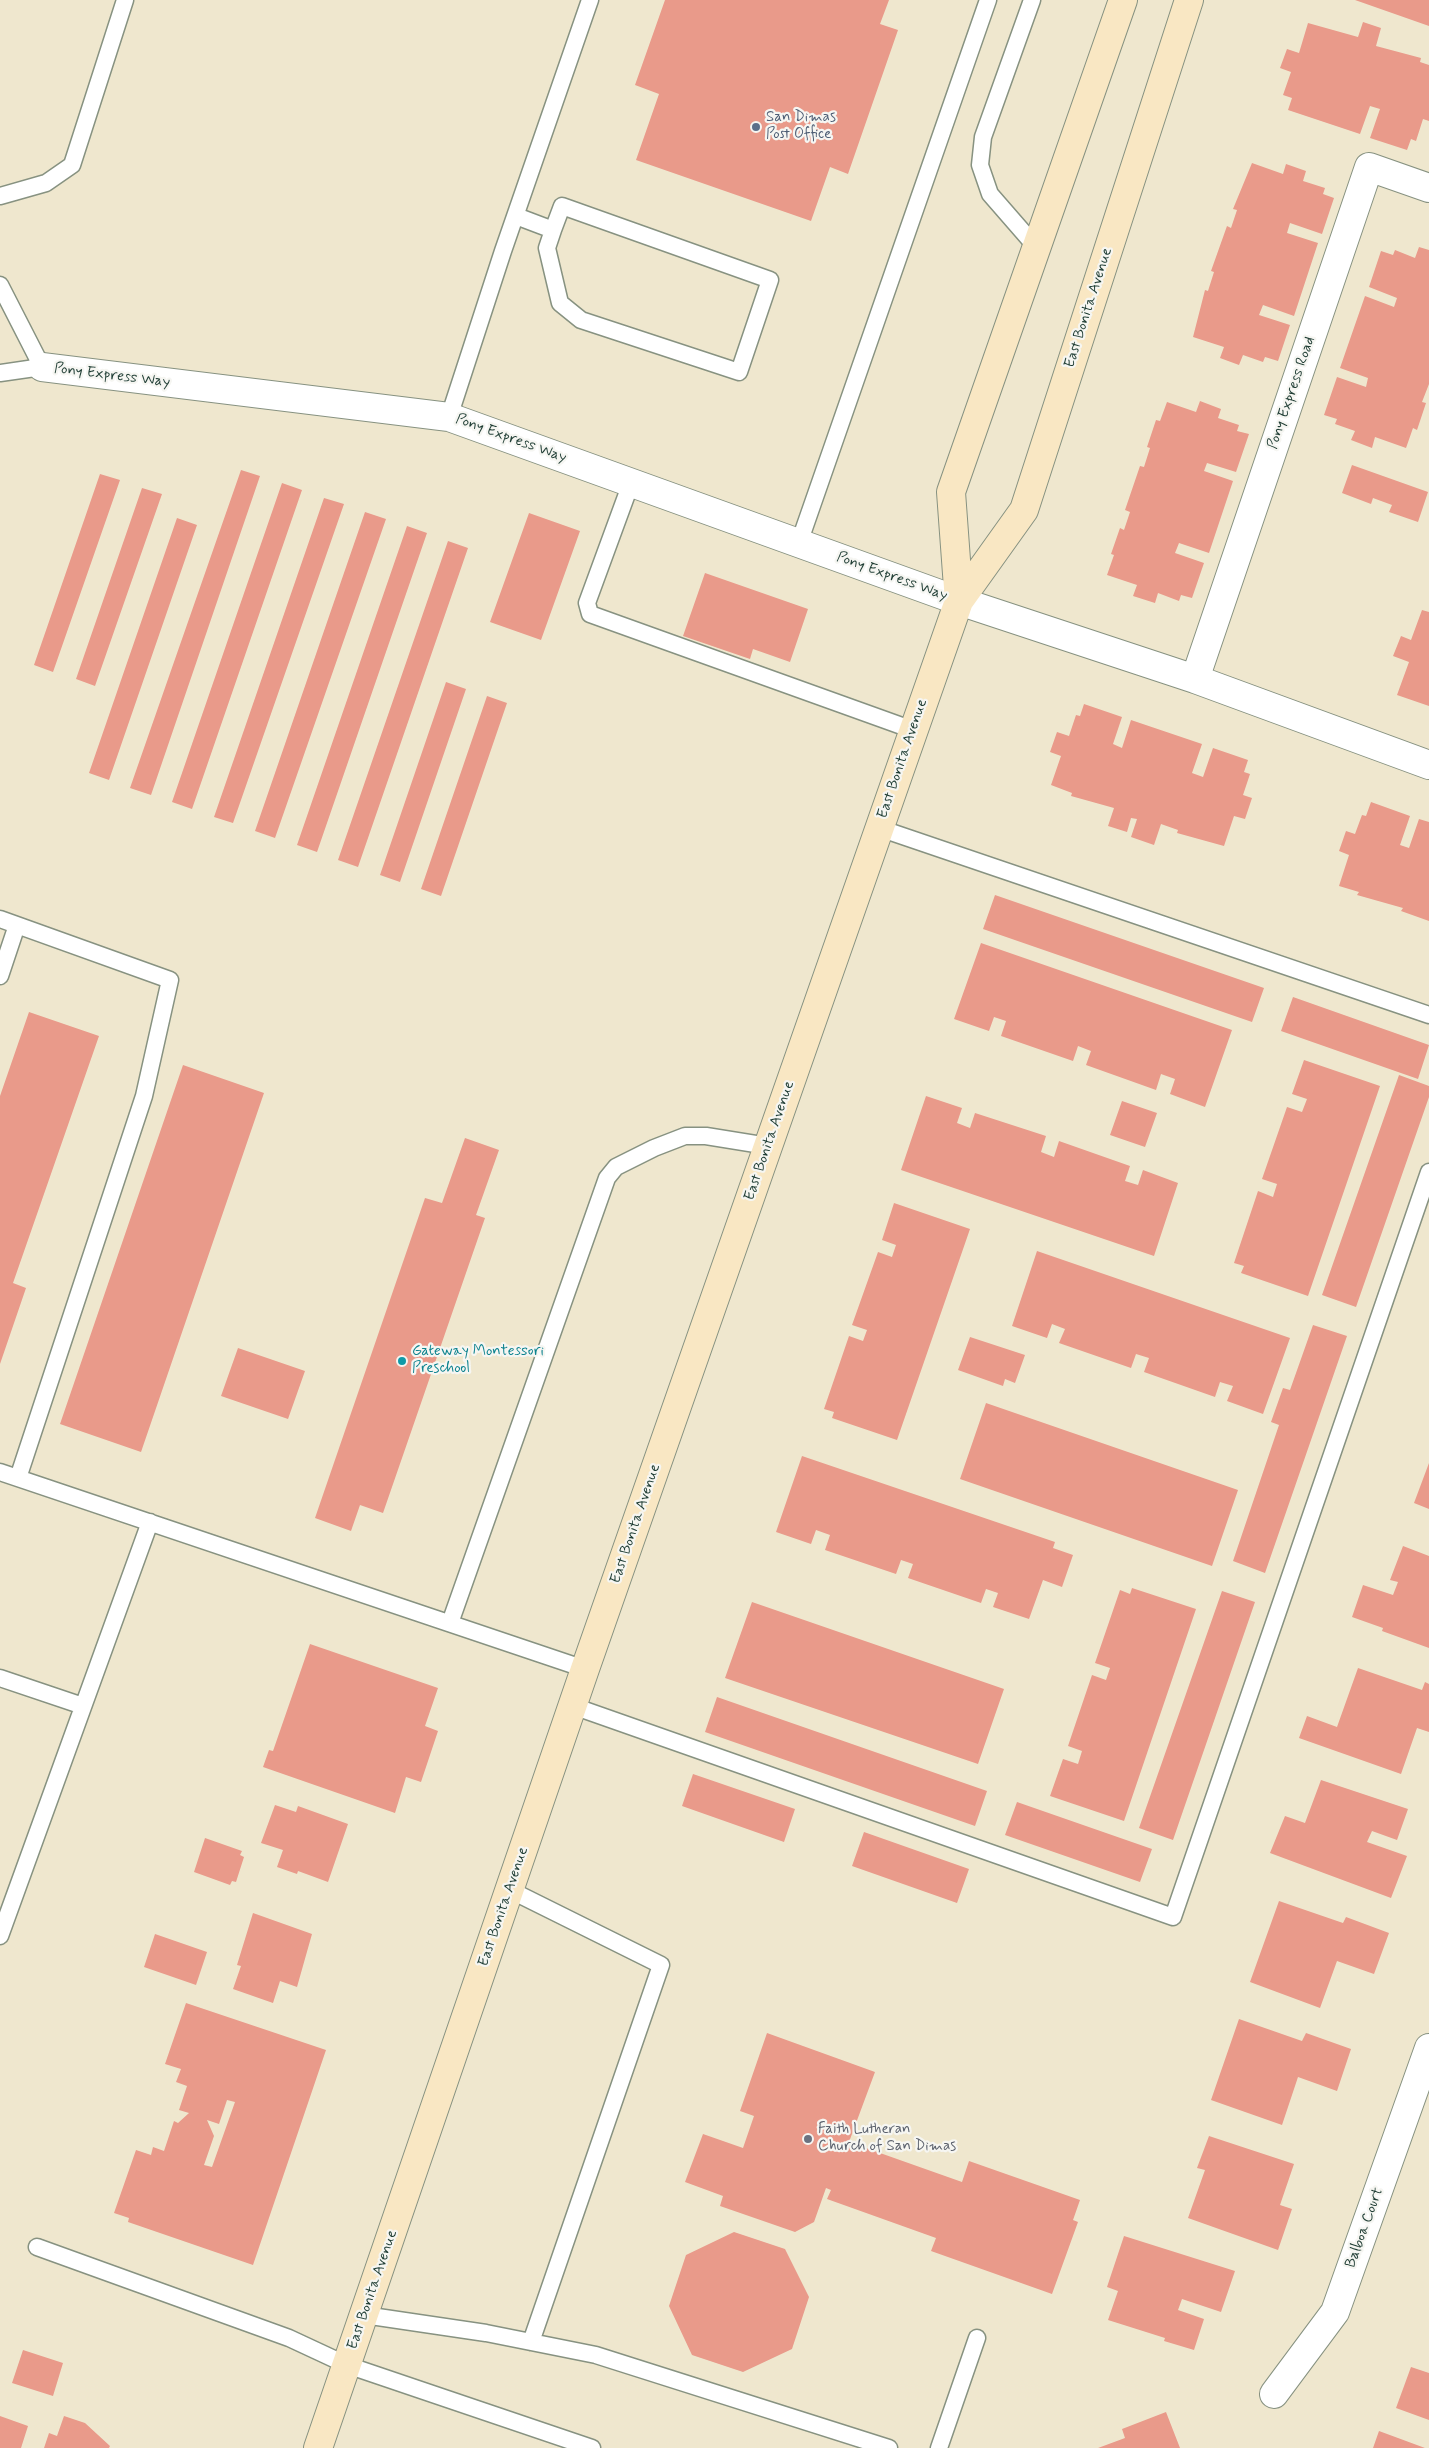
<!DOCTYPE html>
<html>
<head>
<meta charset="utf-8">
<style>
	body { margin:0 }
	canvas { display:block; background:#efe7ce }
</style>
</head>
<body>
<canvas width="1429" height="2448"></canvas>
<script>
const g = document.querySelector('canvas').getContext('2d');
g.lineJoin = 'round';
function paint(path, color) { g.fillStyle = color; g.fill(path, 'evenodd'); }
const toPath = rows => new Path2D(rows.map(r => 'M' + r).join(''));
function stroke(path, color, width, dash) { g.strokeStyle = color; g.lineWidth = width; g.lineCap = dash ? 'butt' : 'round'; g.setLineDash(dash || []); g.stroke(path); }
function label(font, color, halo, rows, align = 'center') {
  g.font = font + ' Mynerve,sans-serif'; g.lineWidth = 4.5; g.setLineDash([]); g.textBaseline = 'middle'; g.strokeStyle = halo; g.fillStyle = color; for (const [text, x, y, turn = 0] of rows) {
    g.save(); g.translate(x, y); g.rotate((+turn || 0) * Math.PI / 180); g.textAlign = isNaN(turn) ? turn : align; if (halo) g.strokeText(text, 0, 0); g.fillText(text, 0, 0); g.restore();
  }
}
paint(toPath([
	[665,0,889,0,880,24,898,30,848,174,830,167,811,221,636,160,659,94,635,85],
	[1355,0,1429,0,1429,26],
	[1363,22,1381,28,1376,46,1421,58,1420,62,1429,65,1429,121,1423,119,1416,141,1411,139,1407,150,1370,138,1380,109,1370,106,1360,134,1288,110,1292,98,1283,95,1291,72,1280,68,1287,49,1299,53,1308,23,1358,37],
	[1252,163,1283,174,1286,164,1306,171,1303,181,1325,188,1323,194,1334,198,1322,234,1290,223,1287,233,1318,243,1294,316,1263,305,1259,315,1290,325,1278,361,1265,357,1263,362,1243,355,1239,365,1220,358,1224,347,1193,337,1205,290,1208,291,1214,272,1211,271,1227,226,1231,228,1237,210,1233,209],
	[1419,247,1429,250,1429,384,1422,402,1426,403,1417,430,1413,428,1406,448,1375,437,1372,448,1351,440,1355,431,1335,424,1337,419,1324,415,1337,377,1366,387,1368,378,1340,368,1365,296,1394,307,1397,298,1369,287,1381,251,1393,255,1395,250,1415,258],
	[1200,401,1221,409,1218,418,1239,425,1237,431,1249,434,1236,472,1207,463,1204,471,1233,481,1209,553,1179,543,1175,553,1204,563,1192,598,1181,595,1179,601,1158,593,1155,603,1133,596,1137,585,1107,575,1114,555,1111,554,1120,528,1124,530,1130,512,1125,510,1140,466,1144,467,1150,448,1147,447,1156,420,1160,421,1167,402,1196,412],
	[1352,465,1428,492,1418,522,1389,512,1392,505,1373,498,1371,504,1342,493],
	[241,470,260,476,151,795,130,788],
	[100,474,120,480,53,672,34,665],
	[282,483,302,490,192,809,172,802],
	[142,488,162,494,95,686,76,679],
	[324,498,344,504,233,823,214,817],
	[365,512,386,519,275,838,255,831],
	[529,513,580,531,541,640,490,622],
	[177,518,197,525,109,780,89,773],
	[407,526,427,533,317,852,297,845],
	[448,541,468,548,358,867,338,860],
	[705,573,808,609,790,662,753,649,750,659,683,636],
	[1422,610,1429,612,1429,706,1397,695,1409,662,1393,656,1401,636,1411,640],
	[446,682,466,689,400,882,380,875],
	[487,696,507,703,441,896,421,889],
	[1084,704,1122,717,1113,744,1122,748,1131,720,1202,744,1192,773,1203,777,1213,748,1248,760,1244,772,1250,774,1243,795,1252,798,1245,819,1234,816,1224,846,1177,833,1178,830,1161,824,1154,845,1131,837,1137,819,1131,818,1127,832,1108,826,1114,808,1071,796,1072,793,1051,785,1061,756,1050,752,1057,732,1069,736,1076,715,1080,716],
	[1371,802,1410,816,1400,845,1409,848,1419,819,1429,822,1429,921,1401,911,1403,908,1357,895,1359,892,1339,886,1349,855,1339,851,1346,831,1355,834,1362,815,1366,816],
	[995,895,1264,988,1252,1022,983,929],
	[981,943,1232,1030,1205,1107,1170,1094,1175,1079,1161,1074,1156,1090,1086,1065,1091,1051,1078,1046,1073,1061,1001,1036,1006,1021,994,1017,989,1031,954,1019],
	[1293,997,1429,1045,1418,1079,1281,1031],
	[29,1012,99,1036,13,1283,26,1288,0,1364,0,1096],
	[1304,1060,1380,1086,1308,1296,1241,1273,1244,1266,1234,1263,1258,1191,1273,1197,1277,1184,1262,1179,1287,1107,1302,1112,1307,1099,1292,1094],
	[183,1065,264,1093,141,1452,60,1424],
	[1399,1075,1429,1086,1429,1097,1356,1307,1322,1295],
	[926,1096,962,1108,957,1123,970,1128,975,1113,1046,1136,1041,1152,1054,1157,1059,1141,1130,1166,1125,1181,1138,1185,1143,1170,1178,1183,1154,1256,901,1170],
	[1122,1101,1157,1113,1145,1147,1110,1135],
	[465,1138,499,1150,476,1215,485,1218,383,1513,360,1505,351,1531,315,1518,425,1198,442,1203],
	[894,1203,970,1229,897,1440,832,1418,834,1412,824,1409,849,1336,863,1341,867,1330,852,1325,878,1252,892,1257,896,1245,882,1240],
	[1037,1251,1290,1338,1263,1414,1227,1401,1233,1386,1220,1382,1215,1397,1144,1372,1149,1358,1136,1354,1131,1368,1059,1343,1065,1329,1052,1324,1047,1338,1012,1326],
	[1313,1325,1347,1336,1265,1573,1233,1561,1279,1425,1271,1422,1283,1388,1290,1390],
	[970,1337,1025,1355,1015,1383,1005,1379,1003,1386,958,1370],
	[238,1348,305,1371,288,1419,221,1396],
	[986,1403,1238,1490,1212,1566,960,1479],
	[802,1456,1055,1542,1053,1548,1073,1555,1062,1587,1043,1580,1029,1619,993,1607,998,1593,986,1589,981,1603,908,1578,913,1564,901,1560,896,1574,825,1550,830,1535,816,1530,811,1544,776,1532],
	[1429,1463,1429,1509,1414,1503],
	[1403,1546,1429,1556,1429,1648,1382,1631,1383,1628,1352,1617,1363,1585,1393,1595,1398,1582,1390,1580],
	[1132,1588,1196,1609,1124,1821,1050,1796,1063,1759,1078,1764,1082,1751,1068,1746,1092,1675,1106,1680,1110,1668,1095,1663,1120,1590,1130,1594],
	[1222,1591,1255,1602,1173,1840,1139,1828],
	[752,1602,1004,1689,978,1764,725,1678],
	[310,1644,438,1688,425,1726,438,1731,421,1782,406,1777,395,1813,263,1767,269,1750,273,1751],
	[1358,1668,1422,1690,1425,1682,1429,1684,1429,1732,1417,1728,1401,1774,1299,1738,1307,1716,1337,1727],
	[717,1697,987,1791,975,1826,705,1732],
	[693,1774,795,1809,784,1842,682,1806],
	[1321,1780,1408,1809,1397,1840,1372,1831,1367,1842,1407,1856,1391,1898,1270,1853,1285,1816,1305,1823],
	[1017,1802,1152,1849,1140,1882,1005,1835],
	[275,1805,296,1812,298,1806,348,1824,328,1882,298,1871,297,1874,277,1867,283,1850,261,1843],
	[864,1832,969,1869,957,1903,852,1866],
	[205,1838,242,1851,240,1855,244,1857,236,1882,232,1881,230,1885,194,1872],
	[1279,1901,1343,1923,1346,1917,1389,1933,1374,1974,1337,1961,1320,2008,1250,1982],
	[253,1913,312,1934,297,1987,280,1981,273,2003,233,1989,241,1966,237,1965],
	[155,1934,207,1952,196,1985,144,1967],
	[186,2003,326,2050,253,2265,128,2222,129,2218,114,2213,136,2150,151,2155,153,2147,164,2151,174,2121,178,2123,189,2113,179,2110,187,2086,176,2082,181,2069,165,2064],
	[227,2100,235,2102,212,2167,204,2165,214,2136,207,2120,219,2124],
	[1239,2019,1302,2041,1306,2033,1351,2049,1337,2091,1298,2077,1282,2125,1211,2100],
	[767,2033,875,2072,849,2142,962,2182,969,2161,1080,2200,1073,2220,1078,2222,1052,2294,931,2251,936,2238,827,2199,831,2190,826,2188,814,2222,795,2232,720,2206,723,2196,685,2182,703,2134,743,2148,754,2116,740,2111],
	[1209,2136,1294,2164,1280,2205,1292,2209,1278,2250,1188,2218,1205,2170,1197,2168],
	[734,2232,785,2249,809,2297,792,2349,743,2372,692,2355,669,2306,686,2255],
	[1124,2236,1235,2271,1221,2312,1182,2299,1178,2310,1204,2319,1194,2350,1164,2341,1165,2338,1108,2320,1118,2291,1107,2287],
	[23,2350,63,2363,53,2396,12,2383],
	[1411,2367,1429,2373,1429,2420,1396,2408],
	[1166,2412,1180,2448,1098,2448,1125,2438,1122,2429],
	[0,2416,28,2426,21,2448,0,2448],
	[64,2416,85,2423,110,2446,109,2448,44,2448,49,2433,57,2436],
	[1379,2431,1425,2448,1373,2448]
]), '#e99a8a');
const service = toPath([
	[1032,0,983,137,980,165,990,194,1037,248],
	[0,196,46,183,72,165,125,0],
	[516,216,553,230,562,206,770,280,739,372,581,320,560,303,547,248,553,230],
	[0,285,42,367,0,373],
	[449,417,503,251,590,0],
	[631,483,587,603,590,614,913,730],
	[799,543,988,0],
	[879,828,1429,1015],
	[0,919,170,980,144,1096,18,1478],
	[0,976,17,925],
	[0,1472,585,1669],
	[450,1623,607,1178,616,1167,654,1148,685,1136,706,1136,768,1146],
	[0,1678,83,1706],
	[573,1706,1173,1917,1429,1172],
	[510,1890,661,1965,531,2342],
	[0,1936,150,1522],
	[37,2247,289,2338,347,2365,592,2448],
	[364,2315,486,2333,596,2355,889,2448],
	[939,2448,977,2338]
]);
const minor = toPath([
	[42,367,449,417,959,601,1195,679,1429,765],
	[1195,679,1369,167,1429,188],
	[1274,2394,1335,2312,1429,2048]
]);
const secondary = toPath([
	[959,601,951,492,1123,0],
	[318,2448,585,1669,959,601,1024,510,1189,0]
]);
stroke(service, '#879281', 19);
stroke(minor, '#879281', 30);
stroke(secondary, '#879281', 30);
stroke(service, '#fff', 16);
stroke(minor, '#fff', 28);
stroke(secondary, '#f9e7c3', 28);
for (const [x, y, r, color] of [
	[756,127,5,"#5c6f8a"],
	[402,1361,5,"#0f9aa8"],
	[808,2139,5,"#6b7280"]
]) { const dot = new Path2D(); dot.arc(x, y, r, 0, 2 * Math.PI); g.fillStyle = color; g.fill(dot); stroke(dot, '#f6f6f2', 2); }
label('15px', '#4e5e75', '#f6f6f2', [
	["San Dimas",766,118],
	["Post Office",766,135]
], 'left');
label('15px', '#1f3d34', '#f6f6f2', [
	["East Bonita Avenue",1089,308,-72],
	["Pony Express Way",112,376,7],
	["Pony Express Road",1292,393,-71],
	["Pony Express Way",511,439,20],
	["Pony Express Way",892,577,20],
	["East Bonita Avenue",903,759,-71],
	["East Bonita Avenue",770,1141,-71],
	["East Bonita Avenue",636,1524,-71],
	["East Bonita Avenue",504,1907,-71],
	["Balboa Court",1365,2228,-70],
	["East Bonita Avenue",373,2290,-71]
]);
label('15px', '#0d838f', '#f6f6f2', [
	["Gateway Montessori",412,1352],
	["Preschool",412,1369]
], 'left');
label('15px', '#5b616d', '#f6f6f2', [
	["Faith Lutheran",818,2130],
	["Church of San Dimas",818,2147]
], 'left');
</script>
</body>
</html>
